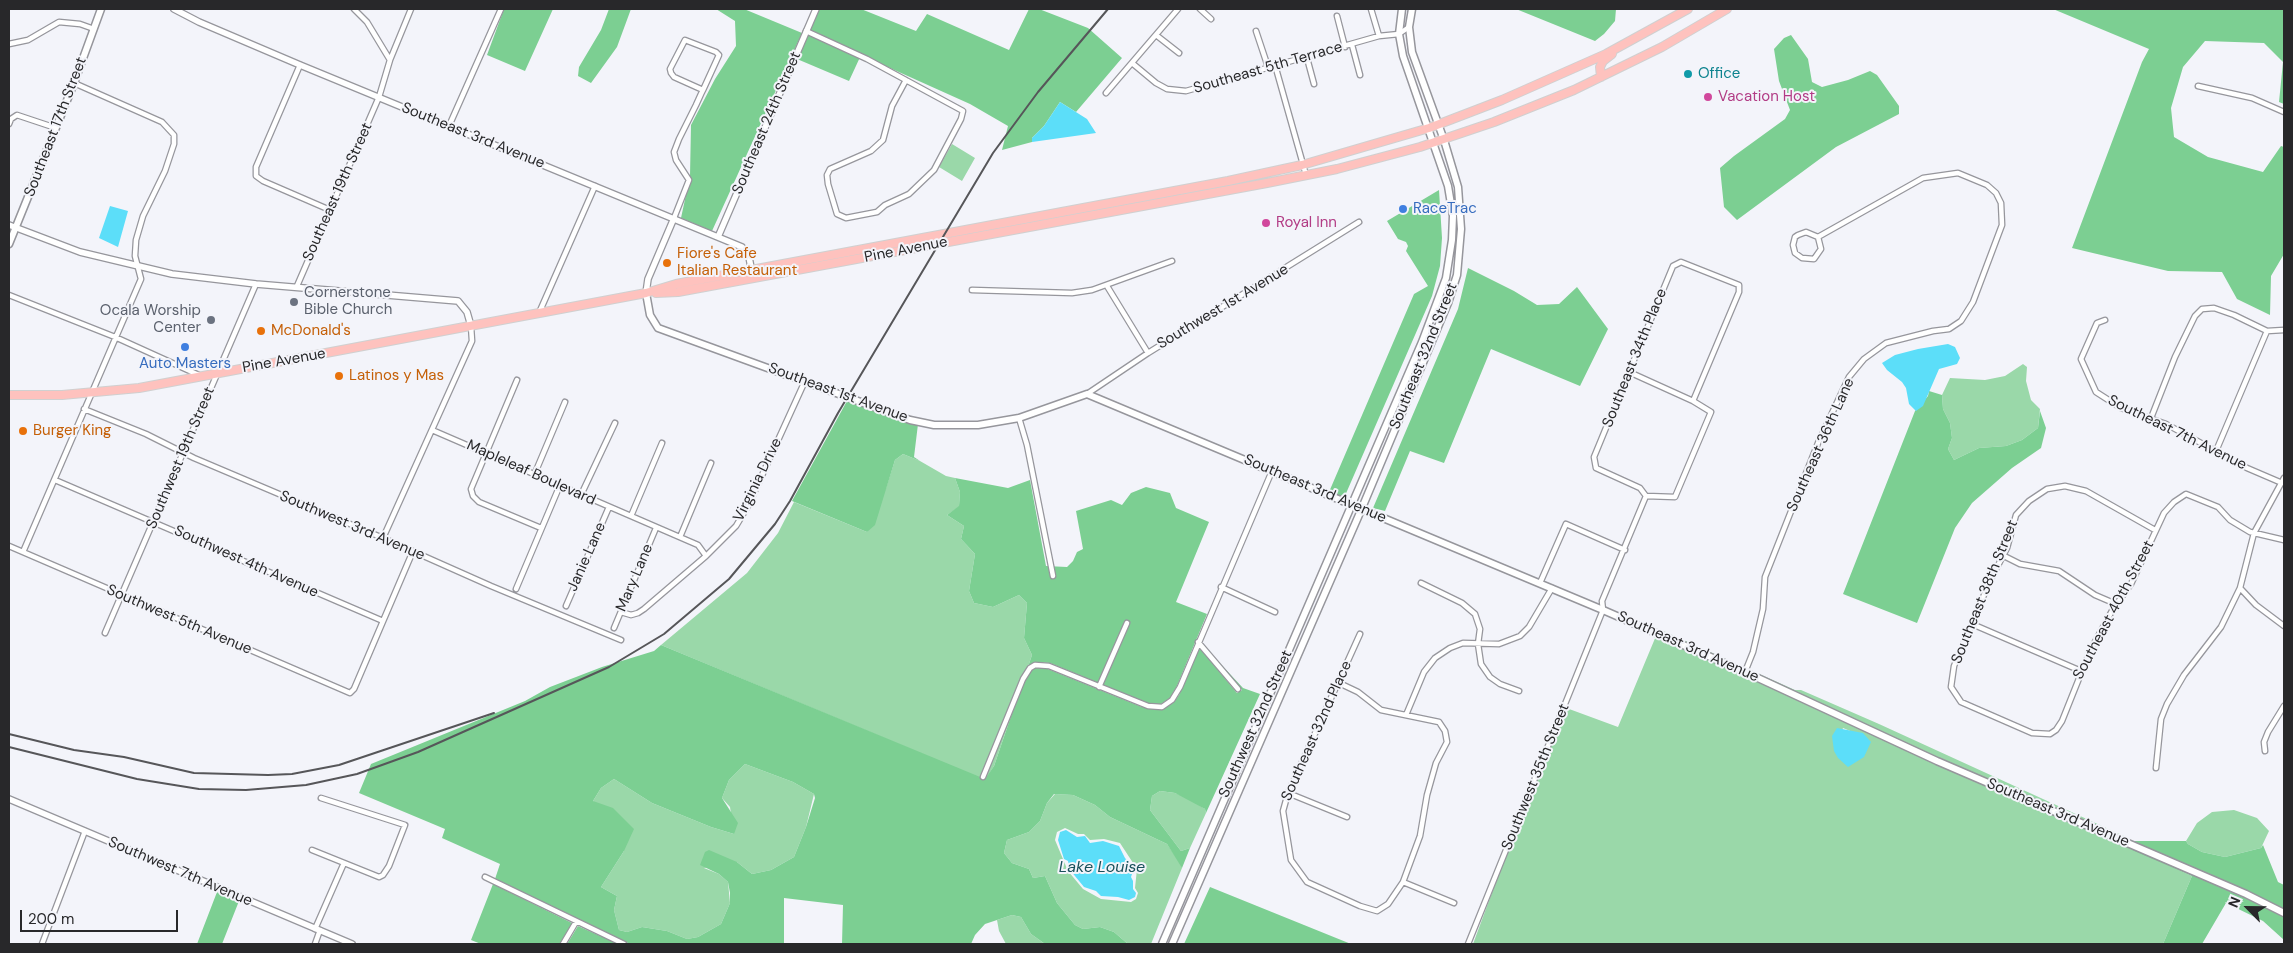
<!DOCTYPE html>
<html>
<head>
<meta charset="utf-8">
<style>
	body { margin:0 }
	#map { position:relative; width:2293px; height:953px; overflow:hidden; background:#f3f4fa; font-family:"DM Sans",sans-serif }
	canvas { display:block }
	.frame { position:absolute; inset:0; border:10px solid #28282a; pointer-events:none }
	.north { position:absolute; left:2223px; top:883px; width:50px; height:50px; -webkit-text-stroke:4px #f3f4fa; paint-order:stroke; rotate:293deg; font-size:14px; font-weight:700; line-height:20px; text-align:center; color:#28282a }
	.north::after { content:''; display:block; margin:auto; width:18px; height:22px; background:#28282a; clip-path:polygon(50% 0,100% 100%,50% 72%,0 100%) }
	.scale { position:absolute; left:20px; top:910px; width:158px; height:22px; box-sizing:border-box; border:2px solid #28282a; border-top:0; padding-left:6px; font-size:15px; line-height:18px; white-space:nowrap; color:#28282a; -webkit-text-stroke:4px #f3f4fa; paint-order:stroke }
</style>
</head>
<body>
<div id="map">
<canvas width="2293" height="953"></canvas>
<div class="frame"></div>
<div class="north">N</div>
<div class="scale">200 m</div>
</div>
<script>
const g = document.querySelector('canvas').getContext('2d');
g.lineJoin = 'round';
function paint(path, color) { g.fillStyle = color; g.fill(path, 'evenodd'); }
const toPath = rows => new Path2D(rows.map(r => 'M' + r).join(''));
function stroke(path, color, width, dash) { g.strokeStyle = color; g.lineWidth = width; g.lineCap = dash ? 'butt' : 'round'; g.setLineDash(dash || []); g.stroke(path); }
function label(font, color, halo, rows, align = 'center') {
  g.font = font + ' "DM Sans",sans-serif'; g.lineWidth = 4; g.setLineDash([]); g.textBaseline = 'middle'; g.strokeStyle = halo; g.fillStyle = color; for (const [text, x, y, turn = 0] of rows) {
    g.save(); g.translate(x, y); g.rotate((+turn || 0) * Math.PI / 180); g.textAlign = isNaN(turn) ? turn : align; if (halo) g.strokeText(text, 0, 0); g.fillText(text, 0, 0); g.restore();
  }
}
paint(toPath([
	[952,144,975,158,962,181,939,167],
	[2023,364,2027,367,2026,381,2031,400,2040,409,2038,428,2022,440,2006,446,1979,448,1954,460,1948,449,1952,438,1950,423,1943,409,1942,395,1950,378,1985,380,2005,376],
	[903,454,920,461,946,476,955,478,960,492,959,507,947,515,964,526,961,539,975,554,969,591,974,603,993,607,1019,595,1027,603,1024,638,1032,655,994,766,985,780,661,645,747,573,778,533,794,502,867,532,886,488,895,460],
	[1659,629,1795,690,1801,690,1879,724,2126,837,2125,839,1938,759,1658,631],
	[1656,636,2192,876,2163,944,1473,944,1561,706,1618,727],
	[1843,728,1855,733,1863,733,1834,751],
	[745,764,793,782,814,794,806,827,794,857,771,870,752,874,737,862,704,868,719,874,728,882,730,903,721,924,698,937,687,939,667,931,642,927,627,932,619,930,614,910,617,896,601,887,624,851,593,801,601,788,614,779,652,803,711,827,734,834,730,807,722,798,729,780],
	[1160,791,1175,793,1188,798,1205,809,1206,813,1190,848,1181,851,1150,810,1152,796],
	[1055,794,1073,795,1095,805,1110,817,1167,844,1181,864,1182,868,1151,944,1128,944,1114,932,1100,927,1083,929,1075,925,1057,903,1045,876,1033,878,1029,869,1012,863,1004,853,1007,840,1029,832,1040,821,1047,803],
	[1065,828,1078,834,1084,834,1090,840,1104,839,1120,843,1137,869,1135,888,1138,893,1136,899,1131,902,1101,899,1083,889,1068,871,1055,840,1057,832],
	[2234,810,2257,818,2269,831,2261,848,2225,857,2202,852,2188,844,2186,841,2197,823,2212,812],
	[1012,915,1021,917,1031,934,1045,944,1006,944,999,931,997,920]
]), '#9ad8a9');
paint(toPath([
	[504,9,553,9,525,71,487,55],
	[609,9,631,9,617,47,591,83,578,76,579,67,601,30],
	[716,9,744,9,802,33,712,231,681,218,690,176,691,125,715,79,736,46,735,21],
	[819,9,861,9,916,31,927,14,1009,50,1029,9,1039,9,1088,28,1122,58,1076,112,1060,102,1044,126,1032,138,1032,142,1002,150,1008,126,970,104,861,55,849,81,797,59],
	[1516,9,1616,9,1615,21,1604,34,1595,41],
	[2053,9,2284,9,2284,104,2279,102,2283,62,2264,43,2205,41,2183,67,2171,108,2174,137,2208,157,2263,172,2281,146,2284,147,2284,254,2271,276,2270,315,2237,299,2222,272,2168,271,2072,248,2142,62,2149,49],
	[1791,35,1808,59,1812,82,1822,87,1848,80,1870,71,1877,75,1899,106,1899,114,1836,147,1737,220,1724,207,1720,168,1734,156,1785,119,1790,110,1779,81,1774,49,1784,38],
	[1439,190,1442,238,1440,266,1432,296,1344,498,1329,492,1414,294,1428,286,1406,251,1408,246,1406,242,1398,239,1387,221],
	[1468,268,1514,291,1537,305,1559,304,1577,287,1608,329,1580,386,1491,349,1444,463,1410,451,1385,511,1373,508,1458,309],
	[1929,391,1942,395,1943,409,1950,423,1952,438,1948,449,1954,460,1979,448,2006,446,2022,440,2038,428,2040,411,2046,428,2041,448,2012,468,1972,503,1955,528,1917,623,1843,594,1915,411,1928,396],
	[847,401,897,419,918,424,914,457,920,461,903,454,895,460,875,525,867,532,792,501],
	[955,478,1008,488,1030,480,1046,566,1067,567,1073,561,1077,552,1083,549,1076,511,1111,500,1122,505,1131,493,1146,487,1170,493,1176,508,1209,522,1176,602,1207,614,1177,686,1170,698,1161,704,1152,705,1050,663,1036,662,1036,667,1048,669,1142,707,1162,710,1174,702,1179,695,1199,647,1237,693,1242,690,1216,659,1243,688,1260,694,1206,813,1205,809,1175,793,1160,791,1152,796,1150,810,1181,851,1190,848,1182,868,1167,844,1110,817,1095,805,1073,795,1054,794,1047,803,1040,821,1029,832,1007,840,1004,853,1012,863,1029,869,1033,878,1045,876,1057,903,1075,925,1083,929,1100,927,1114,932,1128,944,1045,944,1031,934,1021,917,1012,915,985,924,975,935,971,944,842,944,843,905,784,898,784,944,630,944,495,879,500,864,442,838,445,829,359,793,371,764,525,701,550,687,602,667,654,651,661,645,985,779,994,766,1032,655,1024,638,1027,603,1019,595,993,607,974,603,969,591,975,554,961,539,964,526,947,515,959,506,960,492],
	[745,764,793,782,814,794,815,798,806,827,794,857,771,870,752,874,737,862,709,850,705,852,700,865,719,874,728,882,730,893,730,903,721,924,698,937,687,939,667,931,642,927,627,932,619,930,614,910,617,896,601,887,624,851,634,829,613,808,593,801,601,788,614,779,652,803,711,827,734,834,738,823,722,798,729,780],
	[2135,841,2186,841,2188,844,2202,852,2225,857,2261,848,2263,845,2278,882,2284,885,2284,910,2134,843],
	[2132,848,2245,896,2284,916,2284,940,2263,921,2226,903,2202,944,2163,944,2192,876,2132,850],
	[493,884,572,923,560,944,481,944,471,940],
	[1210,887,1351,944,1184,944],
	[217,892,239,901,222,944,197,944],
	[578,926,618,944,567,944]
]), '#7ccf92');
paint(toPath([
	[1060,102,1087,119,1096,133,1032,142,1032,138,1044,126],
	[110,206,128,211,118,247,99,238],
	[1948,344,1955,347,1960,358,1957,364,1939,369,1923,406,1916,411,1909,404,1906,388,1902,382,1887,370,1882,363,1895,355,1918,349],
	[1837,728,1863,733,1871,742,1864,757,1848,767,1838,758,1834,751,1832,736],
	[1066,830,1077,837,1085,836,1090,843,1103,841,1119,846,1125,858,1134,868,1131,877,1133,881,1133,889,1136,893,1135,897,1129,900,1118,897,1101,896,1096,891,1084,887,1070,870,1068,861,1064,859,1058,840,1060,832]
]), '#5cdef9');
const minor = toPath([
	[1200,9,1211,19],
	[1371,9,1379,36],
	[1337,16,1345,47],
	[806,31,867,59,963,111,961,119,934,170,909,194,885,205,877,212,846,218,837,214,828,184,827,175,830,169,871,151,883,140,892,106,906,80],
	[1256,31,1268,67],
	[1156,35,1179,53],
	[9,44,28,40,59,22,80,24,94,29],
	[1352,45,1360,75],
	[1307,58,1314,84],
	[390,60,411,9],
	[1132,63,1156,83,1167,89,1186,91,1379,36,1399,34,1409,27],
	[300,65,256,167,256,176,263,181,330,210],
	[1275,65,1306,175],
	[2198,86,2252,98,2284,112],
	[1106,93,1178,9],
	[9,124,11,119,17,115,56,128],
	[449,126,501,9],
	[674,218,689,180,676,160,674,152,679,139,696,105,701,94,703,90,719,55,716,52,685,40,670,69,671,73,674,77,703,90],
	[297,286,379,97,390,60,367,22,354,9],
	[1107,286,1148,353],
	[972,290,1072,293,1092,290,1172,261],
	[9,295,115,337,201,376],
	[539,313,595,186],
	[2105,320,2097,323,2081,359,2096,392,2121,408,2166,424,2247,468,2282,483],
	[2267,331,2284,330],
	[1629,372,1693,401,1711,412,1675,497,1646,496,1640,488,1596,468,1594,457,1629,372,1673,266,1681,262,1739,285,1739,292,1693,401],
	[517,380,471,489,473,496,479,502,541,528],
	[1087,394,1148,353,1359,222],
	[84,409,146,434,194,458,383,538,491,586,621,640],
	[1019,418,1027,445,1053,576],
	[2151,418,2175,357,2195,316,2202,309,2214,308,2234,315,2267,331],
	[432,430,698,545,706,556],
	[2216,451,2267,331],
	[535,473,565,402],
	[55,480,383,621],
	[581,495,615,423],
	[631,516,662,443],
	[2155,530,2086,491,2065,486,2047,489,2029,501,2016,515,2007,548,1989,583,1954,666,1951,687,1961,702,2032,733,2050,734,2056,730,2062,721,2090,651,2113,609,2131,584,2164,513,2174,502,2186,494,2218,507,2230,520,2250,532,2284,540],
	[680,537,711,463],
	[383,538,472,341,471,326],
	[9,546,350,693,354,689,413,551],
	[23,552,141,279,135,256,136,240,143,216,165,171,174,144,174,135,162,122,74,83],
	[2002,555,2020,564,2059,571,2095,595,2116,604],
	[1421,583,1462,603,1475,614,1480,629,1478,644,1481,664,1490,677,1500,684,1519,691],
	[1540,583,1566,524,1625,550],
	[1221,587,1275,612],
	[2240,588,2256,605,2284,626],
	[516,589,560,485],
	[566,606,609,507],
	[621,612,631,615,638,613,644,609,706,556,736,526,748,506,805,381],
	[1972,624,2081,671],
	[614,628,656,528],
	[105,633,256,284],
	[1198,642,1238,689],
	[1745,672,1753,652,1763,609,1765,577,1818,443,1849,377,1864,359,1886,343,1933,331,1949,329,1961,321,1973,302,2002,225,2001,203,1996,193,1987,185,1958,173,1923,178,1818,237,1806,232,1798,235,1795,237,1793,245,1795,253,1802,258,1814,259,1821,249,1818,237],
	[1339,683,1358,692,1381,710,1439,722,1445,731,1447,742,1436,763,1427,795,1420,836,1403,882,1388,904,1377,911,1360,906,1307,882,1291,860,1283,811,1288,793,1360,634],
	[1099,687,1127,623],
	[1406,715,1424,672,1435,658,1450,648,1463,643,1499,644,1520,636,1529,627,1552,588],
	[2265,751,2264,742,2268,732,2284,706],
	[2156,768,2161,719,2167,704,2184,675,2221,627,2240,588,2254,533,2284,478],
	[983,777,1023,679,1030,668,1035,665,1049,666,1148,706,1162,707,1172,700,1180,687,1272,471],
	[1288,793,1347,817],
	[312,850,379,877,383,875,389,866,405,825,321,798],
	[485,877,624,944],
	[1403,882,1454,903],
	[315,929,344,863],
	[42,944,85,831],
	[315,944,320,930],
	[563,944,576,922],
	[1468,944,1603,610,1602,601,1646,496]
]);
const tertiary = toPath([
	[174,9,199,22,300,65,742,247,749,257,752,273],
	[9,225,80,252,172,274,256,284,458,301,467,312,471,326],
	[718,237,816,9],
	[646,293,648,279,674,218],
	[9,799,352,944]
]);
const secondary = toPath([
	[9,244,74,83,101,9],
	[646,293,650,315,658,328,910,420,934,425,978,425,1019,418,1087,394,1603,610,1745,672,1937,761,2246,894,2284,913],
	[1162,944,1422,342,1446,278,1452,240,1453,216,1448,186,1403,56,1399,34,1402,9],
	[1172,944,1362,508,1448,303,1457,275,1461,229,1458,187,1444,140,1412,52,1409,27,1412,9]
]);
const trunk = toPath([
	[1601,77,1600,67,1603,61,1612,54],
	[656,293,678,292,1267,183,1337,169,1420,147,1494,122,1574,90,1662,47,1727,9],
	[9,395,62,395,139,388,646,293,676,284,1228,181,1302,165,1429,128,1502,100,1606,54,1688,9]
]);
stroke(minor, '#96969c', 7);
stroke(tertiary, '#96969c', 8);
stroke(secondary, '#96969c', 9);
stroke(trunk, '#d0d0d0', 10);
stroke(minor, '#fff', 4.5);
stroke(tertiary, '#fff', 5.5);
stroke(secondary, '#fff', 6);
stroke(trunk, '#fec2be', 8);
stroke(toPath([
	[9,734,74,750,124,757,194,773,268,775,292,774,339,765,494,713],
	[9,747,137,779,199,789,246,790,306,785,357,774,418,752,609,667,664,634,729,579,775,524,790,501,838,413,993,153,1038,92,1108,9]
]), '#565659', 2);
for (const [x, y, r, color] of [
	[1688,74,5,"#0f9aa8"],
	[1708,97,5,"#d1479c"],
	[1403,209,5,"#3f7fe0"],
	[1266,223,5,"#d1479c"],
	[667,263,5,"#e8710a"],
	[294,302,5,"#6b7280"],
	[211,320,5,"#6b7280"],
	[261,331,5,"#e8710a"],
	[185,347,5,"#3f7fe0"],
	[339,376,5,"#e8710a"],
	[23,431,5,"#e8710a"]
]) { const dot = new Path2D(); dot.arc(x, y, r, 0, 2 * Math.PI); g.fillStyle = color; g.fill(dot); stroke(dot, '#f3f4fa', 2); }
label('15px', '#28282a', '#f3f4fa', [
	["Southeast 5th Terrace",1268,68,-16],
	["Southeast 24th Street",767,123,-67],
	["Southeast 17th Street",56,127,-69],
	["Southeast 3rd Avenue",473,136,22],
	["Southeast 19th Street",338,192,-66],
	["Pine Avenue",906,250,-11],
	["Southwest 1st Avenue",1223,307,-31],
	["Southeast 32nd Street",1424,356,-68],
	["Southeast 34th Place",1635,358,-68],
	["Pine Avenue",284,361,-10],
	["Southeast 1st Avenue",838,393,20],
	["Southeast 7th Avenue",2177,433,26],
	["Southeast 36th Lane",1821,445,-66],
	["Southwest 19th Street",181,458,-67],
	["Mapleleaf Boulevard",531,473,24],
	["Virginia Drive",758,480,-64],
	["Southeast 3rd Avenue",1315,489,23],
	["Southwest 3rd Avenue",352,526,23],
	["Janie Lane",587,557,-66],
	["Southwest 4th Avenue",246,562,24],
	["Mary Lane",635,578,-67],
	["Southeast 38th Street",1985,592,-68],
	["Southeast 40th Street",2114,610,-62],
	["Southwest 5th Avenue",179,620,23],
	["Southeast 3rd Avenue",1688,647,24],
	["Southwest 32nd Street",1256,724,-66],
	["Southeast 32nd Place",1317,731,-66],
	["Southwest 35th Street",1536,777,-68],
	["Southeast 3rd Avenue",2058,813,23],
	["Southwest 7th Avenue",180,872,23]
]);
label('15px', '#0d838f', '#f3f4fa', [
	["Office",1698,74]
], 'left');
label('15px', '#b23c85', '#f3f4fa', [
	["Vacation Host",1718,97],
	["Royal Inn",1276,223]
], 'left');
label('15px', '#366cbe', '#f3f4fa', [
	["RaceTrac",1413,209],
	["Auto Masters",185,364,"center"]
], 'left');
label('15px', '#c56008', '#f3f4fa', [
	["Fiore's Cafe",677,254],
	["Italian Restaurant",677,271],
	["McDonald's",271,331],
	["Latinos y Mas",349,376],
	["Burger King",33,431]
], 'left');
label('15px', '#5b616d', '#f3f4fa', [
	["Cornerstone",304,293],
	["Bible Church",304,310],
	["Ocala Worship",201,311,"right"],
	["Center",201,328,"right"]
], 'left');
label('italic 16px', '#18505b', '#f3f4fa', [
	["Lake Louise",1102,868]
]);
</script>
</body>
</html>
